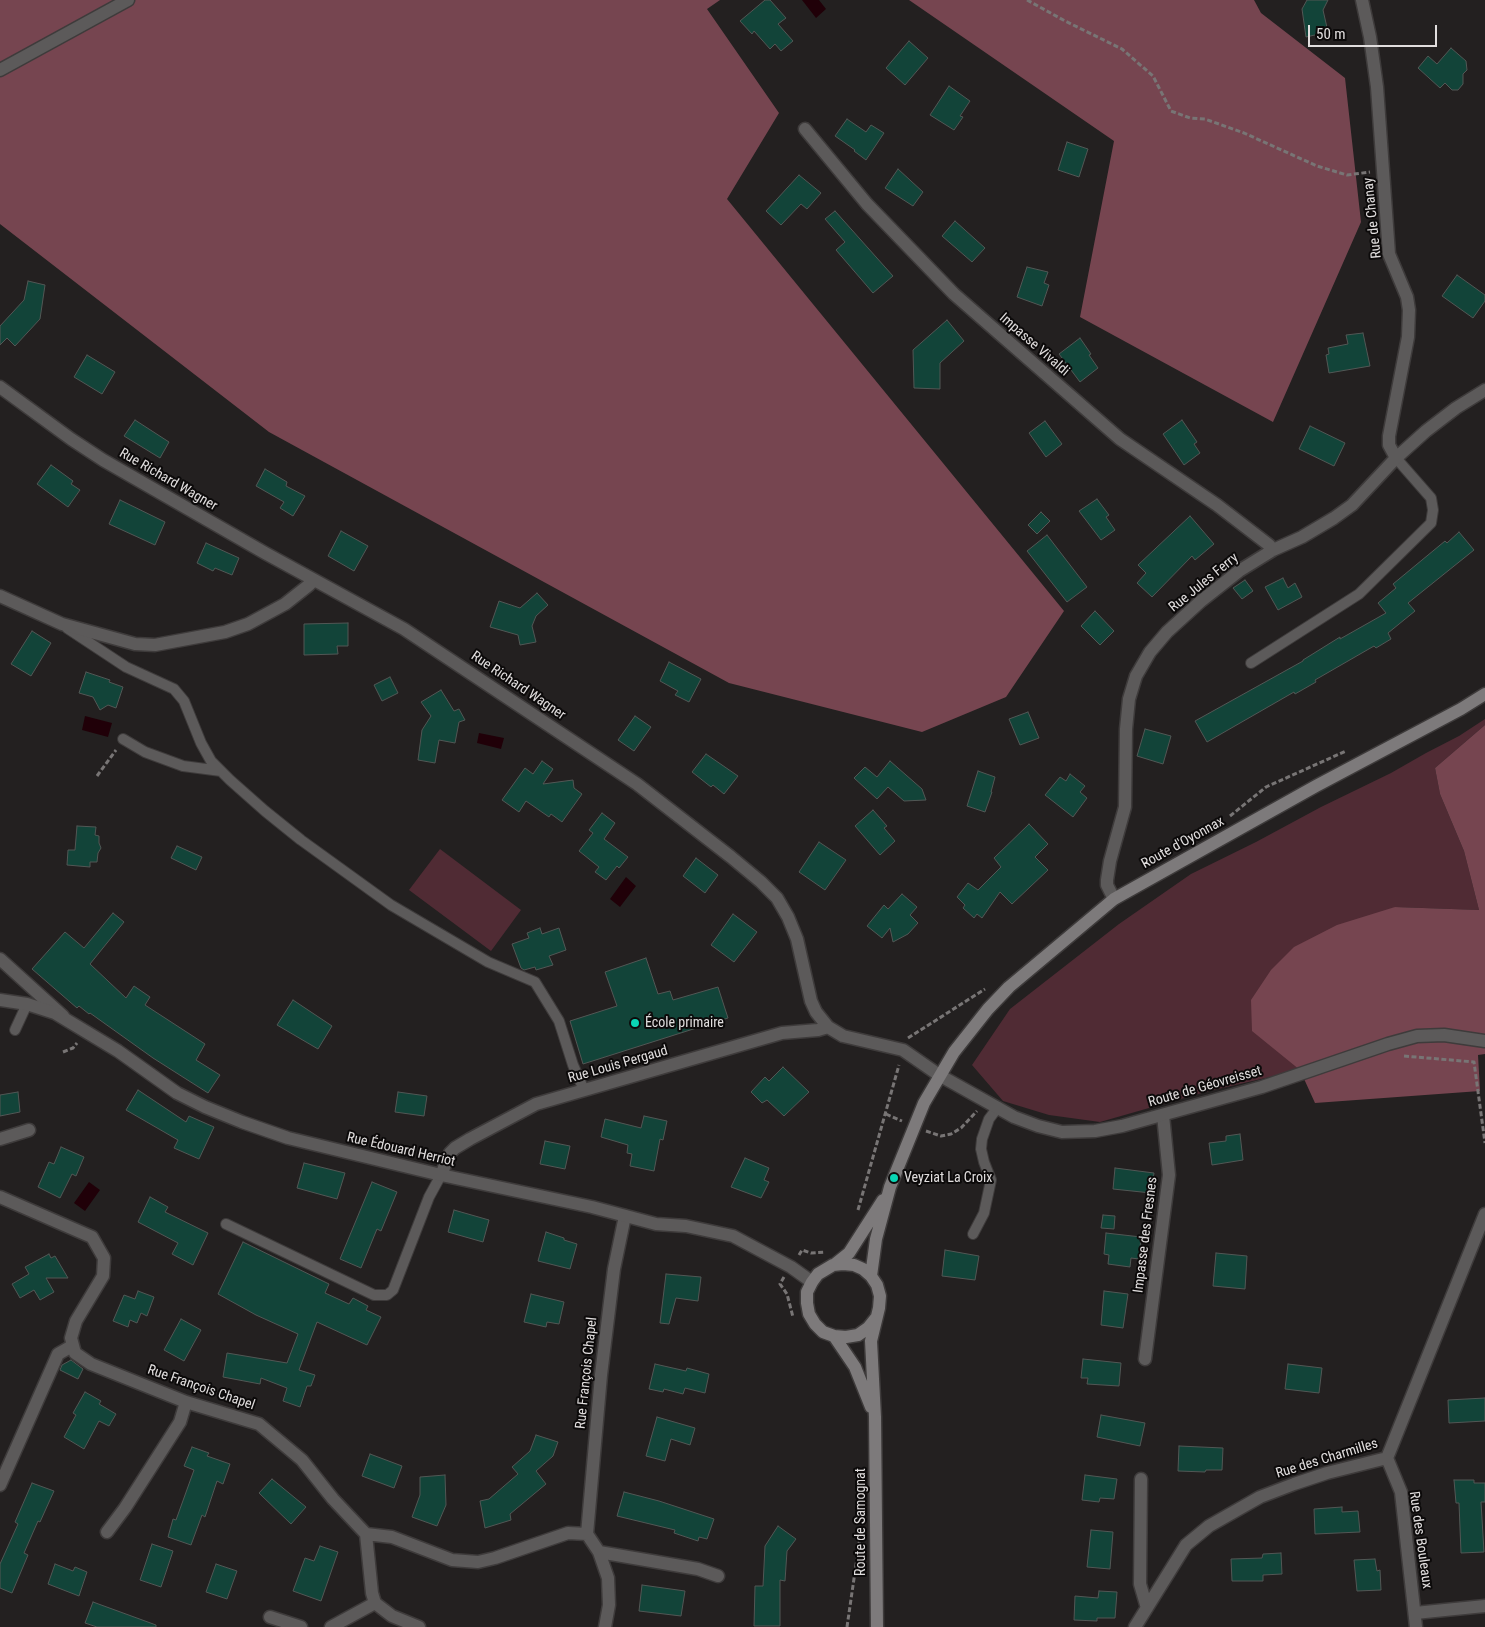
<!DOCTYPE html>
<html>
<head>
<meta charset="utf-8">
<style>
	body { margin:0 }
	#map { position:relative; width:1485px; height:1627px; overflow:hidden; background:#232020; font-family:"Roboto Condensed",sans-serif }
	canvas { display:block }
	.scale { position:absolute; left:1308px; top:25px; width:129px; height:22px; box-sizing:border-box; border:2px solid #e1dede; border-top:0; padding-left:6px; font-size:15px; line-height:18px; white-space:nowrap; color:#e1dede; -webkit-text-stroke:4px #0c0a0a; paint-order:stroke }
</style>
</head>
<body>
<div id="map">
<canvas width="1485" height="1627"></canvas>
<div class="scale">50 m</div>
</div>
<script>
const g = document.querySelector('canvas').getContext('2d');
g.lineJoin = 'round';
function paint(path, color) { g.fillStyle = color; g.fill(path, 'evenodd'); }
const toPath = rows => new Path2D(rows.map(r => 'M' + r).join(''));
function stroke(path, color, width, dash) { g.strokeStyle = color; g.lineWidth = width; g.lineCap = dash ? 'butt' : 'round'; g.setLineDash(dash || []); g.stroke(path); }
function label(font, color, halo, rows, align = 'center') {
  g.font = font + ' "Roboto Condensed",sans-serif'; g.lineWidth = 4; g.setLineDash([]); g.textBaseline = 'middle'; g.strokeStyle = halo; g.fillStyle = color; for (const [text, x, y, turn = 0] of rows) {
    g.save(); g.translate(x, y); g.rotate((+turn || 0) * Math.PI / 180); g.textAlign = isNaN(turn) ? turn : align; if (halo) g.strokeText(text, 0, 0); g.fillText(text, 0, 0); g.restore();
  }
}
paint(toPath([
	[1485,719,1485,725,1435,768,1440,794,1464,851,1479,910,1395,907,1300,1070,1205,1092,1100,1122,1049,1115,1003,1101,972,1065,1010,1009,1119,924,1191,874,1256,842,1321,807,1391,773,1426,753,1459,736],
	[440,849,521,910,491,951,409,890]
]), '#502b34');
paint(toPath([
	[0,0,720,0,707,9,779,113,727,199,1064,611,1006,697,922,732,729,683,269,432,0,224],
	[909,0,1254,0,1261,13,1345,78,1361,222,1273,422,1080,317,1114,141],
	[1485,725,1485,1054,1478,1055,1480,1091,1315,1103,1300,1070,1252,1031,1251,1000,1271,970,1294,947,1337,925,1395,907,1479,910,1464,851,1440,794,1435,768]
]), '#764550');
paint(toPath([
	[802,0,819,0,826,9,816,18],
	[85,716,112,723,108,737,82,730],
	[479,733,504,738,501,749,477,743],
	[626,877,636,886,620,907,610,899],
	[89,1182,100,1190,85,1211,74,1203]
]), '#200008');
const building = toPath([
	[765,0,770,0,786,18,778,24,793,41,781,51,775,44,770,49,754,31,752,34,740,21,765,0],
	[1307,0,1328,0,1323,10,1328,32,1306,37,1302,9,1307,0],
	[909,41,928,58,905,85,886,68,909,41],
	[1451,48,1466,61,1467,70,1463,74,1463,84,1458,90,1452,90,1445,83,1440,88,1418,68,1428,56,1437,64,1451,48],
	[949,86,970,101,960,116,963,117,954,130,930,115,949,86],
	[847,119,866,132,871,125,884,133,866,160,854,151,855,150,835,136,847,119],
	[1067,142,1088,149,1079,177,1058,170,1067,142],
	[898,169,923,192,913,206,885,188,898,169],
	[799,175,821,193,807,209,801,204,781,225,766,211,799,175],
	[835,211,893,276,873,293,836,250,845,242,825,219,835,211],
	[955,221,985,248,972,262,942,236,955,221],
	[1027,267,1048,272,1044,283,1049,285,1042,306,1017,297,1027,267],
	[1457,275,1485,295,1485,301,1473,318,1442,296,1457,275],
	[28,281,45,285,40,319,15,346,7,338,0,345,0,326,24,300,28,281],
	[947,320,964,341,940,363,940,389,914,388,913,350,947,320],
	[1363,333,1370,366,1329,373,1326,355,1329,354,1328,348,1348,344,1346,335,1363,333],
	[1080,338,1091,354,1089,355,1098,368,1080,382,1059,354,1080,338],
	[87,355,115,372,102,394,74,377,87,355],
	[135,420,169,442,160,458,124,436,135,420],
	[1182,420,1197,442,1194,444,1200,453,1184,465,1163,434,1182,420],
	[1045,421,1062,444,1046,457,1029,433,1045,421],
	[1310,426,1345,443,1334,466,1299,449,1310,426],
	[51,465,73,481,71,484,80,490,68,507,37,484,51,465],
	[265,469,287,482,286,486,305,496,293,516,280,508,284,502,256,486,265,469],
	[1097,499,1109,515,1106,517,1115,530,1101,540,1079,511,1097,499],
	[120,500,165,522,155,545,109,524,120,500],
	[1041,512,1050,521,1037,534,1028,525,1041,512],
	[1190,516,1214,544,1195,560,1192,556,1152,597,1137,583,1146,573,1138,565,1190,516],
	[341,531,368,546,354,571,328,556,341,531],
	[1459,532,1474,550,1408,603,1415,611,1388,633,1391,639,1376,648,1374,646,1315,680,1316,682,1295,694,1294,692,1207,742,1195,721,1303,661,1303,660,1340,637,1340,639,1386,613,1378,603,1396,588,1393,584,1445,541,1447,543,1459,532],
	[1047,535,1087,587,1067,602,1027,551,1047,535],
	[206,543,239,558,232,575,215,568,213,571,197,563,206,543],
	[1283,578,1288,588,1295,583,1302,597,1278,610,1265,587,1283,578],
	[1245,580,1253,591,1242,599,1233,588,1245,580],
	[537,593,548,605,536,616,532,626,536,642,520,645,518,635,490,627,499,601,520,608,537,593],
	[1095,611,1114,631,1100,645,1081,626,1095,611],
	[348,623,348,646,337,646,338,654,304,655,304,624,348,623],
	[32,631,51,643,31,676,11,664,32,631],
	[669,662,701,679,689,702,675,695,678,691,660,681,669,662],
	[86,672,110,680,109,682,123,687,116,708,108,705,100,710,93,697,79,693,86,672],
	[390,677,398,693,382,701,374,685,390,677],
	[441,690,454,711,459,709,465,720,459,722,455,743,439,740,435,763,418,760,422,730,431,716,421,702,441,690],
	[1028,712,1039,738,1020,745,1009,719,1028,712],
	[635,716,651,727,634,751,618,740,635,716],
	[1145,729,1171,736,1163,764,1137,756,1145,729],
	[706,754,738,776,724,794,713,785,711,787,692,772,706,754],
	[542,761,553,769,543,784,573,780,574,788,582,794,562,822,551,814,549,817,526,801,519,812,502,800,525,768,533,774,542,761],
	[890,761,922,789,926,800,904,801,888,787,877,799,854,778,865,767,877,777,890,761],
	[978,771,995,777,991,792,992,792,985,812,967,806,978,771],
	[1070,774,1085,786,1080,792,1087,798,1073,817,1045,795,1060,777,1066,781,1070,774],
	[873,810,887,826,884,828,895,841,880,855,855,826,873,810],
	[602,813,615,823,604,839,628,857,619,868,617,866,606,880,595,872,599,867,579,851,593,833,589,830,602,813],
	[1029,824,1048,844,1035,857,1048,870,1012,904,1000,892,982,918,977,914,974,918,963,908,965,905,957,897,968,883,978,890,1001,867,994,858,1029,824],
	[77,826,96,827,95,835,99,836,99,843,101,848,98,853,97,862,90,862,90,867,67,865,68,850,75,850,77,826],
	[819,842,846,860,825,890,799,872,819,842],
	[177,846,202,857,196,870,171,858,177,846],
	[696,858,718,875,705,893,683,876,696,858],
	[902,894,917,907,910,915,918,923,908,934,893,942,890,928,882,938,867,926,884,905,888,909,902,894],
	[113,913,124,922,90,964,126,998,134,986,150,997,145,1005,205,1044,196,1060,220,1075,208,1093,153,1058,90,1013,89,1014,79,1006,77,1008,32,969,65,932,84,948,113,913],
	[733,914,757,932,734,962,711,945,733,914],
	[540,928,542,934,559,928,566,950,549,956,553,965,536,970,535,967,524,970,521,968,512,944,529,938,527,933,540,928],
	[646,958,658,994,670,991,673,1000,718,987,728,1018,583,1064,570,1021,617,1006,605,972,646,958],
	[293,1000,332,1026,318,1049,277,1025,293,1000],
	[783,1067,809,1092,784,1116,767,1100,762,1103,751,1092,765,1077,769,1081,783,1067],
	[138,1090,186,1122,189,1116,214,1127,199,1159,174,1148,178,1140,126,1110,138,1090],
	[18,1092,20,1112,0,1116,0,1095,18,1092],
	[398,1092,427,1096,424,1116,395,1112,398,1092],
	[644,1116,667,1121,663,1140,660,1139,654,1171,630,1166,632,1154,627,1153,628,1145,601,1137,605,1119,641,1128,644,1116],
	[1240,1134,1243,1160,1212,1165,1209,1143,1226,1141,1226,1136,1240,1134],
	[545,1141,570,1146,565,1169,540,1164,545,1141],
	[61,1147,84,1157,76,1176,72,1174,60,1198,38,1187,49,1162,54,1164,61,1147],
	[745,1158,769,1168,764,1180,769,1182,761,1198,731,1187,745,1158],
	[304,1163,345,1173,337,1199,297,1188,304,1163],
	[1115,1168,1154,1173,1151,1193,1113,1189,1115,1168],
	[372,1182,397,1192,381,1231,377,1229,361,1268,340,1259,372,1182],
	[150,1197,168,1207,165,1212,208,1233,193,1265,172,1254,178,1243,138,1222,150,1197],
	[454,1210,489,1220,483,1242,448,1232,454,1210],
	[1103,1215,1115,1216,1114,1229,1101,1228,1103,1215],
	[546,1232,564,1238,564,1240,577,1244,570,1269,538,1261,546,1232],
	[1106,1233,1141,1237,1139,1259,1131,1258,1130,1267,1108,1264,1109,1255,1104,1254,1106,1233],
	[243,1242,329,1284,325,1293,349,1304,353,1298,368,1306,366,1310,381,1317,367,1345,317,1322,299,1370,315,1375,311,1386,307,1386,300,1407,283,1401,287,1388,261,1378,260,1384,223,1377,227,1353,287,1363,298,1334,256,1315,218,1294,243,1242],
	[945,1250,979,1256,975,1280,942,1276,945,1250],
	[1216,1253,1247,1256,1245,1289,1213,1286,1216,1253],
	[49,1254,51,1258,55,1256,68,1278,46,1278,54,1292,40,1300,34,1290,20,1298,12,1284,29,1274,25,1267,49,1254],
	[666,1274,701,1277,698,1301,676,1298,669,1324,660,1323,666,1274],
	[138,1291,154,1297,147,1316,141,1313,137,1323,130,1320,128,1327,113,1321,124,1295,135,1299,138,1291],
	[1104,1291,1128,1294,1123,1328,1101,1325,1104,1291],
	[531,1294,564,1302,559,1324,547,1322,546,1327,524,1322,531,1294],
	[181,1319,201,1330,184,1361,164,1350,181,1319],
	[1083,1359,1121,1363,1119,1386,1087,1384,1088,1378,1081,1378,1083,1359],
	[71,1360,83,1369,78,1379,60,1370,62,1365,71,1360],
	[655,1364,686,1371,687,1368,709,1374,705,1393,685,1388,683,1394,664,1389,663,1392,649,1389,655,1364],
	[1288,1364,1322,1368,1319,1393,1285,1389,1288,1364],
	[85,1392,101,1401,99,1404,116,1414,109,1426,99,1421,84,1449,64,1437,76,1415,73,1413,85,1392],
	[1485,1398,1485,1421,1449,1423,1448,1400,1485,1398],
	[1101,1415,1145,1423,1140,1446,1097,1437,1101,1415],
	[657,1417,695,1428,690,1445,671,1439,665,1461,646,1456,657,1417],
	[536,1435,558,1442,553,1456,536,1471,546,1484,510,1514,511,1520,485,1528,480,1501,489,1499,518,1474,512,1467,530,1451,536,1435],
	[1179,1446,1223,1448,1222,1470,1206,1470,1205,1472,1178,1471,1179,1446],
	[192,1447,209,1453,207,1456,230,1464,223,1484,217,1481,205,1517,202,1515,191,1545,168,1537,173,1519,176,1520,194,1470,184,1466,192,1447],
	[370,1454,402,1466,394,1488,362,1476,370,1454],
	[445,1475,446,1505,437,1526,412,1517,420,1495,420,1477,445,1475],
	[1085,1475,1117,1479,1114,1499,1100,1498,1099,1502,1082,1500,1085,1475],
	[272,1479,306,1507,291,1524,259,1493,272,1479],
	[1454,1480,1474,1480,1474,1483,1485,1483,1485,1502,1481,1502,1484,1552,1461,1553,1459,1503,1456,1503,1454,1480],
	[32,1483,54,1491,40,1522,38,1521,24,1553,28,1555,12,1593,0,1588,0,1564,18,1524,15,1522,32,1483],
	[624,1492,659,1501,714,1519,707,1539,699,1537,698,1541,674,1533,675,1530,617,1516,624,1492],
	[1342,1507,1342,1512,1358,1511,1360,1532,1315,1534,1314,1509,1342,1507],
	[778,1526,796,1539,787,1551,785,1581,780,1580,780,1626,754,1626,755,1586,763,1586,765,1546,778,1526],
	[1091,1530,1113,1532,1110,1569,1087,1567,1091,1530],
	[152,1544,173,1551,161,1587,140,1580,152,1544],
	[320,1546,338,1552,321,1601,293,1591,305,1558,314,1561,320,1546],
	[1281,1553,1282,1574,1263,1575,1263,1581,1232,1581,1231,1559,1262,1558,1263,1554,1281,1553],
	[1375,1559,1377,1571,1380,1570,1381,1590,1357,1591,1354,1560,1375,1559],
	[55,1564,73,1571,75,1567,87,1572,79,1596,48,1584,55,1564],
	[216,1564,237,1571,227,1599,206,1592,216,1564],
	[642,1585,685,1591,681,1616,639,1611,642,1585],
	[1099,1591,1117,1592,1115,1618,1097,1618,1097,1621,1074,1620,1075,1596,1098,1598,1099,1591],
	[93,1602,156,1625,156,1627,97,1627,85,1623,93,1602]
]);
paint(building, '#124439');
stroke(building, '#525755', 1);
const service = toPath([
	[67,628,126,667,174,689,184,701,201,743,211,761,230,780,265,811,301,840,391,905,488,962,535,982,559,1021,573,1065,584,1090],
	[1251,663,1359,594,1431,523,1433,510,1431,498,1396,458],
	[123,739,145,752,183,766,221,771],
	[15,1030,27,1004],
	[226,1224,374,1295,387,1295,393,1290,429,1197,441,1175],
	[973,1234,984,1213,991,1180,984,1162,981,1149,982,1139,989,1119,998,1107]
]);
const minor = toPath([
	[1362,0,1370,37,1377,87,1389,254,1407,297,1409,310,1408,337,1389,436,1389,445,1396,458],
	[0,70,128,0],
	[805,129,867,204,954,294,1120,439,1217,505,1269,545,1273,550],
	[0,387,71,439,103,460,265,553,404,629,637,784,731,857,761,882,777,898,788,917,797,939,811,1001,816,1012,828,1027,843,1036,903,1050,939,1075],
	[0,596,62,624,135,644,155,645,225,632,248,624,285,604,309,585,314,580],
	[1114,899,1107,885,1107,880,1110,861,1125,807,1126,729,1129,699,1136,676,1150,652,1167,632,1201,601,1239,571,1273,550,1302,537,1334,518,1352,505,1396,458,1426,431,1456,408,1485,390],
	[0,959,63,1016],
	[0,1139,29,1130],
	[441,1175,450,1153,455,1148,470,1139,536,1104,782,1033,818,1030,828,1027],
	[0,1197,92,1237,104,1258,103,1276,76,1321,71,1338,75,1353,91,1364,186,1402,259,1424,302,1460,333,1499,366,1534,392,1537,452,1560,478,1562,495,1558,568,1533,587,1534],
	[1145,1359,1169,1175,1163,1115],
	[1387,1458,1401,1492,1416,1627],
	[1141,1479,1140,1584,1147,1608],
	[0,1485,58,1354,72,1346],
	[107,1532,125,1508,180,1422,186,1402],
	[366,1534,372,1593,375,1603,392,1616,419,1627],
	[599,1552,698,1569,718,1576],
	[1415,1613,1485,1606],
	[270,1617,301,1627],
	[331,1627,375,1603],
	[605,1627,609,1605,608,1578,599,1552,587,1534,601,1375,614,1269,625,1216],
	[1135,1627,1186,1545,1209,1526,1260,1497,1294,1484,1327,1473,1387,1458,1485,1214]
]);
const tertiary = toPath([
	[0,1000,27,1004,55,1013,118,1051,177,1093,205,1107,242,1122,288,1138,441,1175,592,1207,656,1224,686,1226,733,1236,791,1267,812,1282],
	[939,1075,1014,1117,1038,1126,1062,1132,1095,1131,1122,1126,1262,1087,1388,1044,1417,1036,1444,1035,1485,1041]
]);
const secondary = toPath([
	[834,1265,849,1253,883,1200],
	[871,1276,876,1239,890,1187,924,1103,954,1052,988,1009,1009,987,1114,899,1316,786,1461,709,1485,694],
	[876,1318,868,1328,858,1335,846,1337,834,1336,823,1332,815,1324,809,1314,807,1303,807,1292,812,1282,818,1274,833,1265,843,1264,854,1265,863,1269,871,1276,877,1285,880,1296,879,1308,871,1341,875,1417,877,1627],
	[834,1336,855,1367,871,1407]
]);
stroke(service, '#3e3b3b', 12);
stroke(minor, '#3e3b3b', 15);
stroke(tertiary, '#3e3b3b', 15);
stroke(secondary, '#3e3b3b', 15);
stroke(toPath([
	[1027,0,1065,21,1122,49,1153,76,1171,111,1190,118,1205,119,1244,133,1317,166,1347,175,1370,172],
	[97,776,116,750],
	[1230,816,1266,787,1346,751],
	[908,1038,985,989],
	[63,1052,73,1048,77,1043],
	[1404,1056,1474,1062,1485,1143],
	[886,1114,902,1121],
	[926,1131,941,1136,951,1134,961,1128,977,1111],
	[858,1210,899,1065],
	[799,1255,802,1250,811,1253,825,1252],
	[784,1277,780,1284,787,1294,793,1317],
	[847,1627,860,1537]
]), '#787575', 3, [5, 2.5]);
stroke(service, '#5c5a5a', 10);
stroke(minor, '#5c5a5a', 12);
stroke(tertiary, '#5c5a5a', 12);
stroke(secondary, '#7d7a7b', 12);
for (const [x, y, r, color] of [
	[635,1023,5,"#0ad5b5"],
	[894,1178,5,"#0ad5b5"]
]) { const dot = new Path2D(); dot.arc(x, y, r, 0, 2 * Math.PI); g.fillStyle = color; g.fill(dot); stroke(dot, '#0c0a0a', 2); }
label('14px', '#e1dede', '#0c0a0a', [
	["Rue de Chanay",1373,218,-96],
	["Impasse Vivaldi",1034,345,41],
	["Rue Richard Wagner",168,480,30],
	["Rue Jules Ferry",1204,583,-39],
	["Rue Richard Wagner",518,686,34],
	["Route d'Oyonnax",1183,843,-29],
	["Rue Louis Pergaud",618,1065,-16],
	["Route de Géovreisset",1205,1087,-16],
	["Rue Édouard Herriot",401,1150,13],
	["Impasse des Fresnes",1146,1235,-83],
	["Rue François Chapel",587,1373,-84],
	["Rue François Chapel",201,1388,19],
	["Rue des Charmilles",1327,1459,-17],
	["Route de Samognat",861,1522,-90],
	["Rue des Bouleaux",1420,1540,82]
]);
label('14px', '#e1dede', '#0c0a0a', [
	["École primaire",645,1023],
	["Veyziat La Croix",904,1178]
], 'left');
</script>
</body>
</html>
